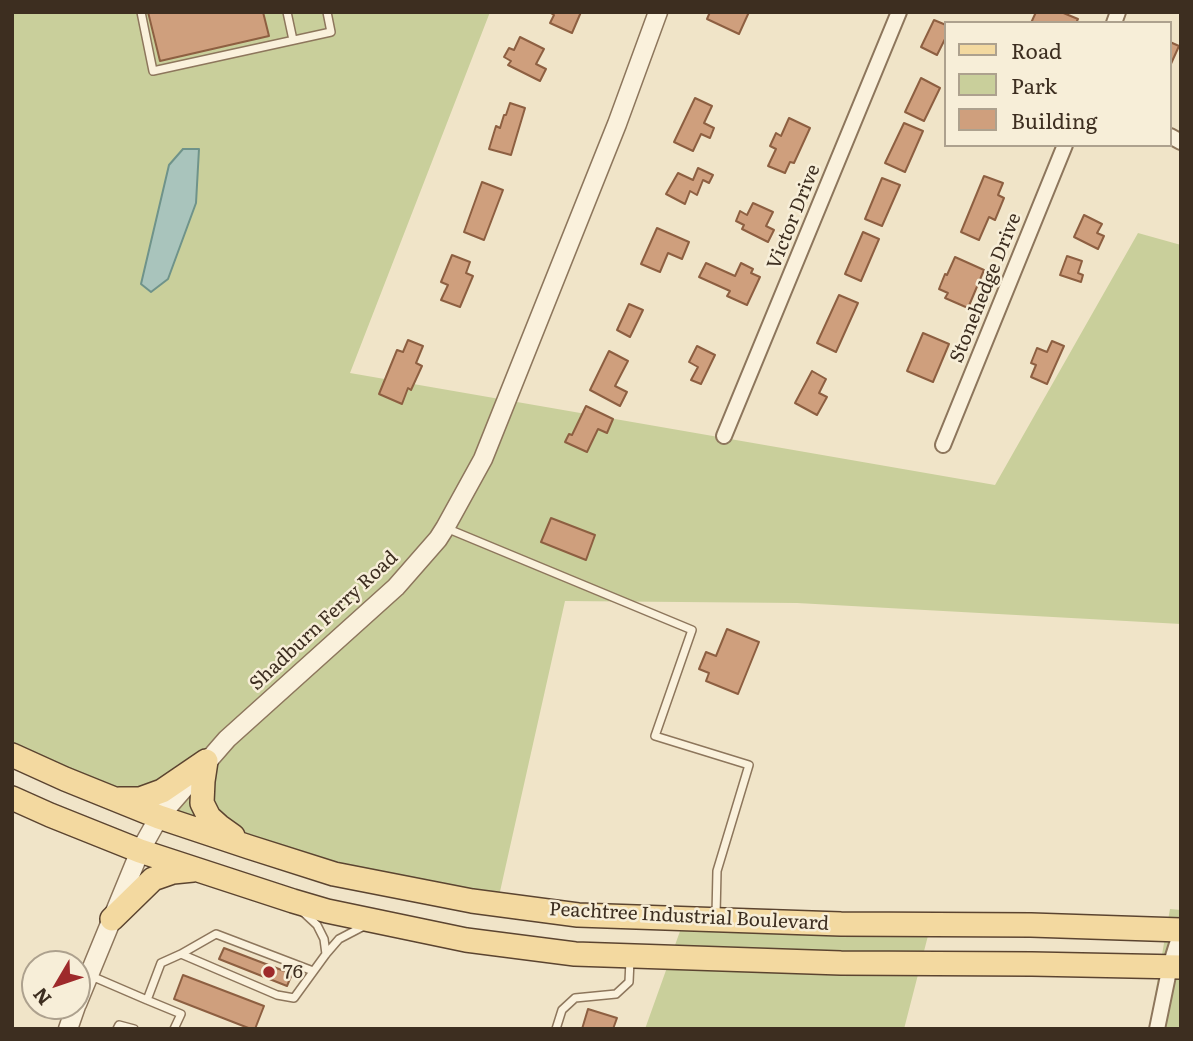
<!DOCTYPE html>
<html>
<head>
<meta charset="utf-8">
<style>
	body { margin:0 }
	#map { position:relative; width:1193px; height:1041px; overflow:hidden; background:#f0e4c8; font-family:Literata,serif }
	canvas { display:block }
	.frame { position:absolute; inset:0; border:14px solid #3d2e20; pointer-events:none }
	.legend { position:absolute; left:944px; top:21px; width:228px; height:126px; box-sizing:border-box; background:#f7eed8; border:2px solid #ada18e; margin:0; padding:9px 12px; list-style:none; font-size:21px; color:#3d2e20 }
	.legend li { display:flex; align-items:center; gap:14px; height:35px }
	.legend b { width:35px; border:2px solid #ada18e }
	.north { position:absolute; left:21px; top:950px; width:70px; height:70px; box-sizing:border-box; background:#f7eed8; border:2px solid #ada18e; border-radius:50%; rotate:231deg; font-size:19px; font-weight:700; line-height:28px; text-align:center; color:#3d2e20 }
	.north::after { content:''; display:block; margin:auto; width:24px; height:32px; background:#9e2a2b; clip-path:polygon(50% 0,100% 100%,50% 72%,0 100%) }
</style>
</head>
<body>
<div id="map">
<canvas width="1193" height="1041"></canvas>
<div class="frame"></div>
<ul class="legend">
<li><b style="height:9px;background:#f3d9a0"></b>Road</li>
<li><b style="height:19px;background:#c9cf9b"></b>Park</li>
<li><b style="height:19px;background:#cf9f7d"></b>Building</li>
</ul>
<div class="north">N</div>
</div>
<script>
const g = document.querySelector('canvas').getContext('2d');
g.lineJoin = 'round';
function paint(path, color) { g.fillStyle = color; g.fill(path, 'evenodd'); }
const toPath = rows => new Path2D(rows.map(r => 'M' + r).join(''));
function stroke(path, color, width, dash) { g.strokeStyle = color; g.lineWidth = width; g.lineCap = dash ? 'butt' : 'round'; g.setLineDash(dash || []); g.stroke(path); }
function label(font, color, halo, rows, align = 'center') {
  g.font = font + ' Literata,serif'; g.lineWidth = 5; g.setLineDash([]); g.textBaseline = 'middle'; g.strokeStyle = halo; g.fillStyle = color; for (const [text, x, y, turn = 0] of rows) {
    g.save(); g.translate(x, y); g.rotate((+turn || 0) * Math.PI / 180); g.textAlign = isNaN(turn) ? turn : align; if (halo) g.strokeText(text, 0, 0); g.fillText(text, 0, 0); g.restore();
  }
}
paint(toPath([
	[12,12,490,12,350,373,995,485,1138,233,1181,245,1181,624,797,603,565,601,499,896,311,870,12,753],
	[1170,909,1181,910,1181,1029,1149,1029],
	[684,920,931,924,904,1029,645,1029]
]), '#c9cf9b');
const water = toPath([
	[183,149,199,149,196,203,168,279,151,292,141,284,169,165,183,149]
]);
paint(water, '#a9c4bc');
stroke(water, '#6f938a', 2);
const building = toPath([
	[148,12,263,12,269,36,160,61,148,12],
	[581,12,572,33,550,23,554,15,549,12,581,12],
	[710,12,749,12,739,34,707,19,710,12],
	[1036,12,1061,12,1078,19,1076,23,1031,23,1036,12],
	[934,20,946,25,946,37,937,55,921,47,934,20],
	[520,37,544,49,536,64,546,69,540,81,508,65,511,61,504,57,509,48,514,50,520,37],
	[1170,42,1179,46,1170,66,1170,42],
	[921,78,940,88,924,121,905,112,921,78],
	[695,98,712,106,704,123,714,128,710,138,701,134,693,151,674,142,695,98],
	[510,103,525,108,511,155,489,149,496,126,500,128,504,115,506,115,510,103],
	[789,118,810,128,794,163,790,162,785,173,768,166,776,149,770,146,776,133,781,136,789,118],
	[904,123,923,131,905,172,885,163,904,123],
	[698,168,713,175,709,183,703,180,697,195,690,191,685,204,666,194,678,173,693,180,698,168],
	[984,176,1003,183,998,195,1004,198,995,220,989,217,979,240,961,232,984,176],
	[882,178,900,185,882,226,865,219,882,178],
	[482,182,503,190,484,240,464,232,482,182],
	[753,203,773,212,766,226,774,230,768,242,742,229,744,225,736,221,740,211,747,215,753,203],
	[1084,215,1102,224,1097,233,1104,236,1098,249,1074,237,1084,215],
	[657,228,689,242,682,259,668,253,660,272,641,264,657,228],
	[863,232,879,239,861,281,845,274,863,232],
	[452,255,470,262,466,273,473,276,460,307,441,300,448,285,441,282,452,255],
	[1067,256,1082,261,1078,273,1083,275,1081,282,1060,275,1067,256],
	[955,257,984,270,968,308,945,298,948,293,939,289,945,274,947,275,955,257],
	[706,263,735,276,741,263,753,269,751,273,760,277,747,305,727,296,730,291,699,277,706,263],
	[839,295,858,303,836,352,817,343,839,295],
	[629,304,643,310,630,337,617,330,629,304],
	[923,333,949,344,933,382,907,371,923,333],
	[408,340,423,346,416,363,422,366,411,390,408,388,402,404,379,394,397,350,403,352,408,340],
	[1052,341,1064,346,1047,384,1031,377,1036,365,1031,363,1037,348,1047,352,1052,341],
	[697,346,715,355,701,384,691,380,698,367,689,362,697,346],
	[609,351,628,361,615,386,627,392,620,406,590,390,609,351],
	[812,371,826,379,819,393,827,397,817,415,795,403,812,371],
	[586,406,613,419,607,433,598,429,587,452,565,442,569,434,572,435,586,406],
	[551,518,595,535,586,560,541,542,551,518],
	[727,629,759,642,738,694,706,681,709,673,699,669,706,652,716,656,727,629],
	[224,948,292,974,287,986,219,959,224,948],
	[183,975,264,1006,255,1029,251,1029,174,999,183,975],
	[588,1009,617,1018,613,1029,582,1029,588,1009]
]);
paint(building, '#cf9f7d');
stroke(building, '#8d5f41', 2);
const service = toPath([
	[141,12,153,71,331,32,327,12],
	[287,12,293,40],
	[446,528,692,630,655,736,749,765,717,871,716,915],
	[303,912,317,925,324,939,326,954],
	[181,954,216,934,313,971],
	[89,975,147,1000,161,963,181,954,277,995,294,998,326,954,339,939,364,926],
	[147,1000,181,1014,174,1029],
	[117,1029,119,1025,134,1029],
	[556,1029,562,1010,575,998,616,994,629,982,630,960]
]);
const minor = toPath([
	[1114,23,1118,12],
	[1170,136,1181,142],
	[724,436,899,12],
	[943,445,1065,145],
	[1157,1029,1170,966,1181,931]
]);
const tertiary = toPath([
	[77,1004,140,851,159,817,227,739,396,587,438,539,445,528,483,459,617,124,658,12],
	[68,1029,76,1006]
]);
const primary = toPath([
	[12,755,65,779,159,817,249,847,334,874,472,901,578,915,841,924,1031,925,1181,930],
	[206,761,203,781,202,803,209,817,219,826,233,836],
	[12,798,50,815,140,851,293,901,327,911,466,940,575,954,841,963,1032,964,1181,967],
	[119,799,140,799,162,791,206,761],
	[112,919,153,879,173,872,193,870]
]);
stroke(service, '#8d765c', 10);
stroke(minor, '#8d765c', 18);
stroke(tertiary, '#8d765c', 21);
stroke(primary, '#5b4430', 26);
stroke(service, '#faf1dc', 7);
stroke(minor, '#faf1dc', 14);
stroke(tertiary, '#faf1dc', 18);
stroke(primary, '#f3d9a0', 23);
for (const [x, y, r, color] of [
	[269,972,7,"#9e2a2b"]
]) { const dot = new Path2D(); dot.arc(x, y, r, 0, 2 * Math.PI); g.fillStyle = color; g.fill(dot); stroke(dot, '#f7eed8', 2.5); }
label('19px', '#3d2e20', '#f7eed8', [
	["Victor Drive",794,217,-68],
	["Stonehedge Drive",986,288,-68],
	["Shadburn Ferry Road",324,621,-43],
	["Peachtree Industrial Boulevard",689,917,3]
]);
label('19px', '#3d2e20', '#f7eed8', [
	["76",283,972]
], 'left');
</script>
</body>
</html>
